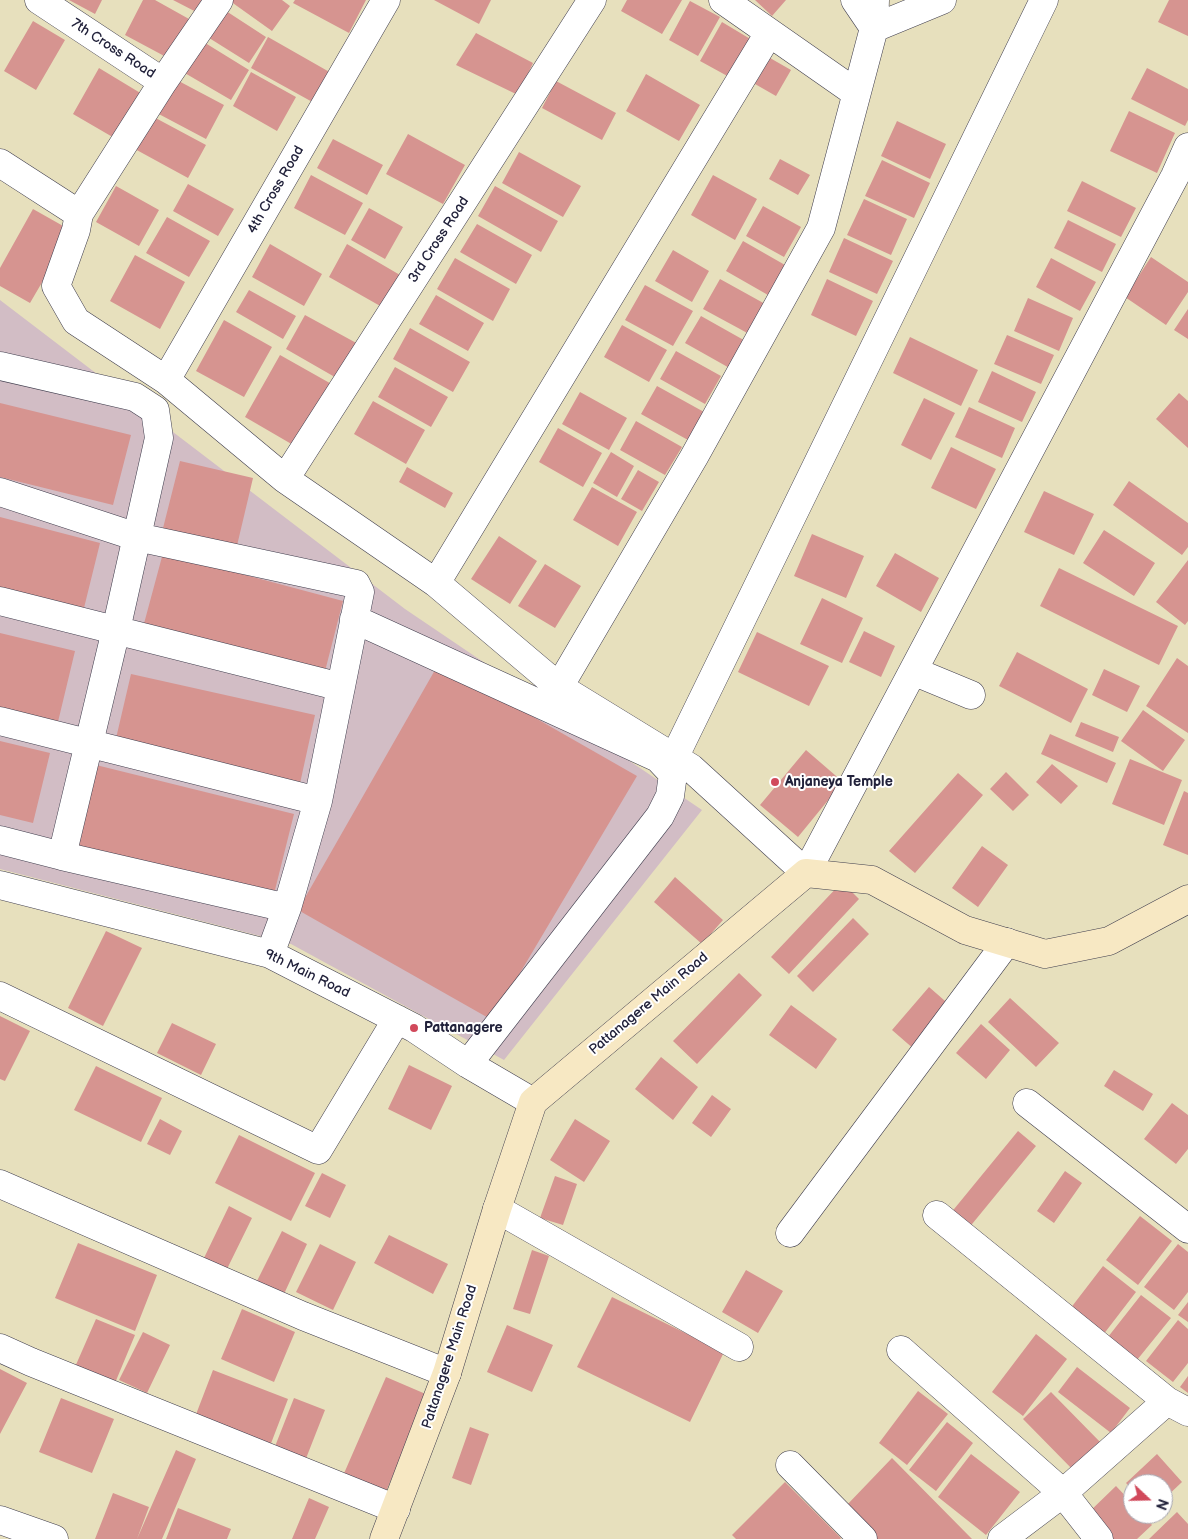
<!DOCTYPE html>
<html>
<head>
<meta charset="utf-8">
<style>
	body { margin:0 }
	#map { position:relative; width:1188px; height:1539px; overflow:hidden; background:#e7e0bd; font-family:"Balsamiq Sans",sans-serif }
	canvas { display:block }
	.north { position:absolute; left:1123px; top:1474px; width:50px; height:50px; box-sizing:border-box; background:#fff; border:1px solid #a7a7b1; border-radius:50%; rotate:111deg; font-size:14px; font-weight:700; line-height:20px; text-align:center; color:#22223b }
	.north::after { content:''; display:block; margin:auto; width:18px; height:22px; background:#d1495b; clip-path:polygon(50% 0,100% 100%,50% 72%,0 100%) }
</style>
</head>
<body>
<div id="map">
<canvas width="1188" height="1539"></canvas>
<div class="north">N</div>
</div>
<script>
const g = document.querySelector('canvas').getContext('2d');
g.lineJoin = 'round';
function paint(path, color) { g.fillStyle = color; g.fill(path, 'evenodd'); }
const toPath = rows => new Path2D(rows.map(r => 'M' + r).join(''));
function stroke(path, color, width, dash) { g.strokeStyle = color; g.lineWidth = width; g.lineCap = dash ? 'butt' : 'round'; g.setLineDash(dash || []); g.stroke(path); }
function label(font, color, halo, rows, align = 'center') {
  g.font = font + ' "Balsamiq Sans",sans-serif'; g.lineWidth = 4; g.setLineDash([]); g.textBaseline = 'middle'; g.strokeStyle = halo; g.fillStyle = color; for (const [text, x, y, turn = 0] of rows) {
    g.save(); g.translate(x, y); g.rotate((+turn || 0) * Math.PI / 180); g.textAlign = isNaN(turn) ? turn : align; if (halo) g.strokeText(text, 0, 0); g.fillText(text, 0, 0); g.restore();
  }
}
paint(toPath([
	[0,300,405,609,702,810,504,1060,291,944,0,869]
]), '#d2bdc5');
paint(toPath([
	[69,0,102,0,95,14],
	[143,0,155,0,189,19,168,58,125,35],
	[173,0,213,0,204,16],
	[231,0,282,0,290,6,272,31,230,1],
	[295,0,366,0,349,33,293,3],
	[434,0,491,0,479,24],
	[627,0,682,0,662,34,621,11],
	[755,0,786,0,772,16],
	[1169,0,1188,0,1188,36,1158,22],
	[690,1,720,17,698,56,669,40],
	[223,9,266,37,249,63,206,36],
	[33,21,65,40,36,90,4,71],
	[722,22,752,40,731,78,700,61],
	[476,33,533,63,518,95,456,65],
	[268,37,333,74,316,104,251,68],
	[202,41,249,70,231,100,183,72],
	[770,58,791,70,776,96,755,84],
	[99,68,142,94,116,139,73,114],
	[1147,68,1188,89,1188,120,1185,126,1131,99],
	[251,72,296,97,277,131,233,106],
	[646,74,700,105,679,141,626,111],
	[173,78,224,105,206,139,155,112],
	[556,81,616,113,602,140,542,108],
	[1129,111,1175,133,1157,173,1110,151],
	[150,115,206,145,188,178,133,148],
	[897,121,946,144,930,179,881,156],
	[408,134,465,165,443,204,386,174],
	[333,139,383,165,367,195,317,168],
	[519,152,581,186,563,217,502,183],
	[780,159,810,175,798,195,769,179],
	[882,160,930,183,914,218,865,196],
	[311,175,363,203,345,235,294,208],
	[713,175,757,199,735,240,691,215],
	[1082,181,1136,208,1121,237,1067,211],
	[188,184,234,209,218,236,173,211],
	[116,186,159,210,139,246,96,222],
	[495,186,558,221,541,252,478,216],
	[864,199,907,219,891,255,847,235],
	[763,206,801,227,784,257,746,236],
	[369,208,403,227,385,259,351,240],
	[33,209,72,231,30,303,0,286,0,268],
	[167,217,210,241,189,277,146,253],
	[1068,220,1116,244,1102,272,1054,248],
	[477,224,532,255,516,284,460,252],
	[844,238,893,261,877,294,829,272],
	[743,241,785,265,768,295,726,271],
	[270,244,322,274,304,306,252,277],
	[347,244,400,275,382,307,329,277],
	[673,250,709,271,692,302,655,281],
	[135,255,185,282,160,329,110,301],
	[1151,257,1188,282,1188,292,1166,325,1125,297],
	[455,258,510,289,493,321,437,289],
	[1051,258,1096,282,1080,311,1036,287],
	[720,279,767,305,751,335,703,309],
	[827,279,873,301,856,336,811,315],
	[645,285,693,311,673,346,625,320],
	[249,290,296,316,283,339,236,312],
	[436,295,484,323,468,351,419,324],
	[1028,298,1073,318,1059,351,1014,331],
	[1188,309,1188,339,1174,330],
	[305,315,360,345,340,380,286,349],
	[701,316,749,343,733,370,685,343],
	[224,320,272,347,244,397,196,371],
	[622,325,667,350,649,382,604,357],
	[410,328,470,362,453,392,393,359],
	[1007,335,1054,355,1041,384,994,364],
	[910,337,978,370,961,406,893,373],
	[676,351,721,376,705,404,660,379],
	[280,355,335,386,300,449,245,417],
	[395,367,448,397,431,427,378,397],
	[992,371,1036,392,1022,422,978,402],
	[657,386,704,412,688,440,641,414],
	[580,392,627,418,609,450,562,424],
	[1179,393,1188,401,1188,448,1156,419],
	[924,398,955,413,931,460,901,445],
	[373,401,425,430,406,464,354,434],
	[0,403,131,435,113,505,0,477],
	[969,407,1015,428,1002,458,955,437],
	[636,421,682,447,665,475,620,450],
	[558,428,602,453,583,487,539,462],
	[951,447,996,469,976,509,931,488],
	[611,452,634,466,617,497,593,483],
	[180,461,253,478,235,554,161,536],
	[407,467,453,493,445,508,399,482],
	[638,470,659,482,642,511,621,499],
	[1129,481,1188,523,1188,547,1182,555,1113,505],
	[592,487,637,512,618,546,573,520],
	[1044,491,1094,514,1074,555,1024,532],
	[0,517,100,543,82,616,0,595],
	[1104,530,1155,563,1134,596,1083,563],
	[812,534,864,556,846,598,794,576],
	[499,536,537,561,510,604,471,579],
	[163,553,343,601,323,679,142,631],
	[895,553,939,578,921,612,876,586],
	[1188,560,1188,621,1185,625,1156,602],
	[545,564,581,586,555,628,518,606],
	[1059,568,1178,626,1159,665,1040,606],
	[822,598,863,618,842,663,800,644],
	[864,631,895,646,881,677,849,662],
	[757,632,829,666,809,706,738,672],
	[0,633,75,651,57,726,0,712],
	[1017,652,1088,689,1071,723,999,686],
	[1177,658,1188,666,1188,733,1146,706],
	[439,663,637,776,492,1020,298,910],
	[1104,669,1140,686,1127,712,1092,695],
	[131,674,315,715,299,788,114,747],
	[1143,710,1185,740,1163,771,1121,741],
	[1081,722,1119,737,1113,752,1075,736],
	[1050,734,1116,763,1107,783,1041,754],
	[0,741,50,753,33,823,0,815],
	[806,750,843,782,798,837,760,805],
	[1130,759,1182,780,1164,825,1112,804],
	[1052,764,1078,786,1061,804,1036,782],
	[96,765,294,814,274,894,76,845],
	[1006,772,1029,795,1013,811,990,789],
	[958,773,983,795,915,873,889,851],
	[1184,791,1188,793,1188,855,1163,845],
	[982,846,1008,865,978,907,952,888],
	[675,877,723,920,702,944,654,902],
	[842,882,859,899,789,974,771,957],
	[853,918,869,934,813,992,797,976],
	[106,931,142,948,103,1026,68,1008],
	[739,973,762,995,697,1064,673,1041],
	[929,987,952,1007,915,1050,892,1030],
	[1010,998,1059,1043,1036,1067,988,1022],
	[791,1005,837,1039,816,1069,769,1035],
	[0,1016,30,1031,5,1081,0,1079],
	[172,1023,216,1044,201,1075,157,1053],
	[981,1024,1010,1050,986,1079,956,1053],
	[661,1057,698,1087,673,1120,635,1089],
	[409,1065,452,1086,431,1130,388,1109],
	[96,1066,162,1098,141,1142,74,1110],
	[1114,1070,1153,1094,1143,1111,1104,1086],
	[712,1095,731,1109,711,1137,692,1123],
	[1172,1103,1188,1115,1188,1149,1176,1164,1144,1139],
	[160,1119,182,1131,170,1155,147,1144],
	[575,1119,610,1141,584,1182,550,1160],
	[1018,1131,1036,1146,968,1229,950,1214],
	[239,1135,315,1173,291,1221,215,1183],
	[1065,1171,1082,1183,1054,1223,1037,1211],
	[322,1173,346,1185,330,1218,305,1206],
	[555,1176,577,1184,563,1225,540,1218],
	[229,1206,252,1218,227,1269,204,1258],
	[1140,1216,1172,1241,1138,1285,1106,1260],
	[282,1231,307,1244,284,1294,257,1281],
	[389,1235,448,1264,433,1294,374,1263],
	[78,1243,157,1275,135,1331,55,1298],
	[320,1244,356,1262,333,1310,296,1292],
	[1178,1244,1188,1252,1188,1292,1174,1310,1144,1287],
	[532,1250,549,1256,530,1314,513,1309],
	[1103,1266,1136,1292,1103,1335,1070,1309],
	[746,1270,783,1291,758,1333,722,1312],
	[1141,1295,1171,1318,1137,1360,1108,1337],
	[612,1297,724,1352,690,1422,577,1367],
	[1188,1302,1188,1322,1178,1315],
	[242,1309,295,1332,274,1382,221,1359],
	[96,1319,135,1335,115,1383,75,1367],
	[1178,1320,1188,1329,1188,1363,1173,1382,1146,1361],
	[507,1325,553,1345,532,1392,487,1372],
	[143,1332,170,1345,147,1393,119,1380],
	[1036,1334,1067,1359,1023,1416,992,1392],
	[1077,1367,1130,1408,1111,1433,1058,1392],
	[0,1369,27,1383,0,1434],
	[213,1370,288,1399,270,1446,195,1417],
	[1188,1376,1188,1393,1180,1387],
	[386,1377,428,1395,384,1496,342,1478],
	[918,1391,948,1414,907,1465,879,1443],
	[1051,1392,1103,1445,1075,1472,1023,1419],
	[61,1398,114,1419,92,1473,39,1452],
	[294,1398,325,1410,305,1461,274,1449],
	[947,1422,973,1443,936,1491,909,1470],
	[470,1427,489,1434,471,1485,452,1478],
	[176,1450,196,1459,162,1539,137,1539],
	[971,1454,1020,1492,986,1535,938,1497],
	[1157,1454,1182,1482,1163,1500,1163,1484,1133,1484,1133,1490,1126,1483],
	[892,1458,972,1539,877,1539,845,1507],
	[785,1482,841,1538,840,1539,736,1539,732,1535],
	[1116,1486,1133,1504,1133,1514,1142,1514,1152,1525,1137,1539,1110,1539,1087,1514],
	[113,1493,149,1507,137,1539,95,1539],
	[309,1498,329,1507,315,1539,292,1539],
	[178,1508,231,1529,227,1539,166,1539],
	[1177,1512,1188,1524,1188,1539,1149,1539]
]), '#d69490');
const street = toPath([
	[39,0,163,82],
	[219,0,163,82,79,214,76,230,56,286,76,321,166,380,285,479,436,583,559,687,691,768,806,873,1175,176,1188,147],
	[723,0,856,93],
	[855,0,874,28,942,0],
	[0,163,79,214],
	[0,366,135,397,155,410,159,438,116,630,62,856,0,840],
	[166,380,386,0],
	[285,479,592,0],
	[0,492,137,537,356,584,360,592,318,801,287,908,62,856],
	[436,583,769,33],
	[0,601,341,687],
	[354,619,658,758,673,774,670,796,660,816,468,1064],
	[913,671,971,695],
	[559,687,694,457,821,228,874,28,875,0],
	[0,721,318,801],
	[674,758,1044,0],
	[0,885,270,954,414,1028,468,1064,533,1102],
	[270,954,287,908],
	[0,996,318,1150,397,1019],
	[1027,1103,1188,1229],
	[0,1184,303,1316,447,1373],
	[497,1209,739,1347],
	[937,1215,1167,1401],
	[790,1233,1007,942],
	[0,1348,31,1362,396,1509],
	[901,1350,1063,1493,1099,1539],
	[790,1465,863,1539],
	[0,1520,54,1539],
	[1002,1539,1063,1493,1167,1401,1188,1412]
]);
const secondary = toPath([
	[384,1539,447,1373,497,1209,533,1102,806,873,872,880,965,930,1045,954,1109,941,1188,899]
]);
stroke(street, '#403e4e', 29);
stroke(secondary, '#403e4e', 29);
stroke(street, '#fff', 28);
stroke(secondary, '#f7e8c3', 28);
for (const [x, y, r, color] of [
	[775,782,5,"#d1495b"],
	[414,1028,5,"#d1495b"]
]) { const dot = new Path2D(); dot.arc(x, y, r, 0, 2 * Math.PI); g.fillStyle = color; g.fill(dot); stroke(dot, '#fff', 2); }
label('14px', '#22223b', '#fff', [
	["7th Cross Road",113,49,33],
	["4th Cross Road",276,190,-60],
	["3rd Cross Road",439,240,-57],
	["9th Main Road",307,974,26],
	["Pattanagere Main Road",649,1004,-40],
	["Pattanagere Main Road",450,1357,-72]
]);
label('bold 14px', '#22223b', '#fff', [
	["Anjaneya Temple",785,782],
	["Pattanagere",424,1028]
], 'left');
</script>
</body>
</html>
